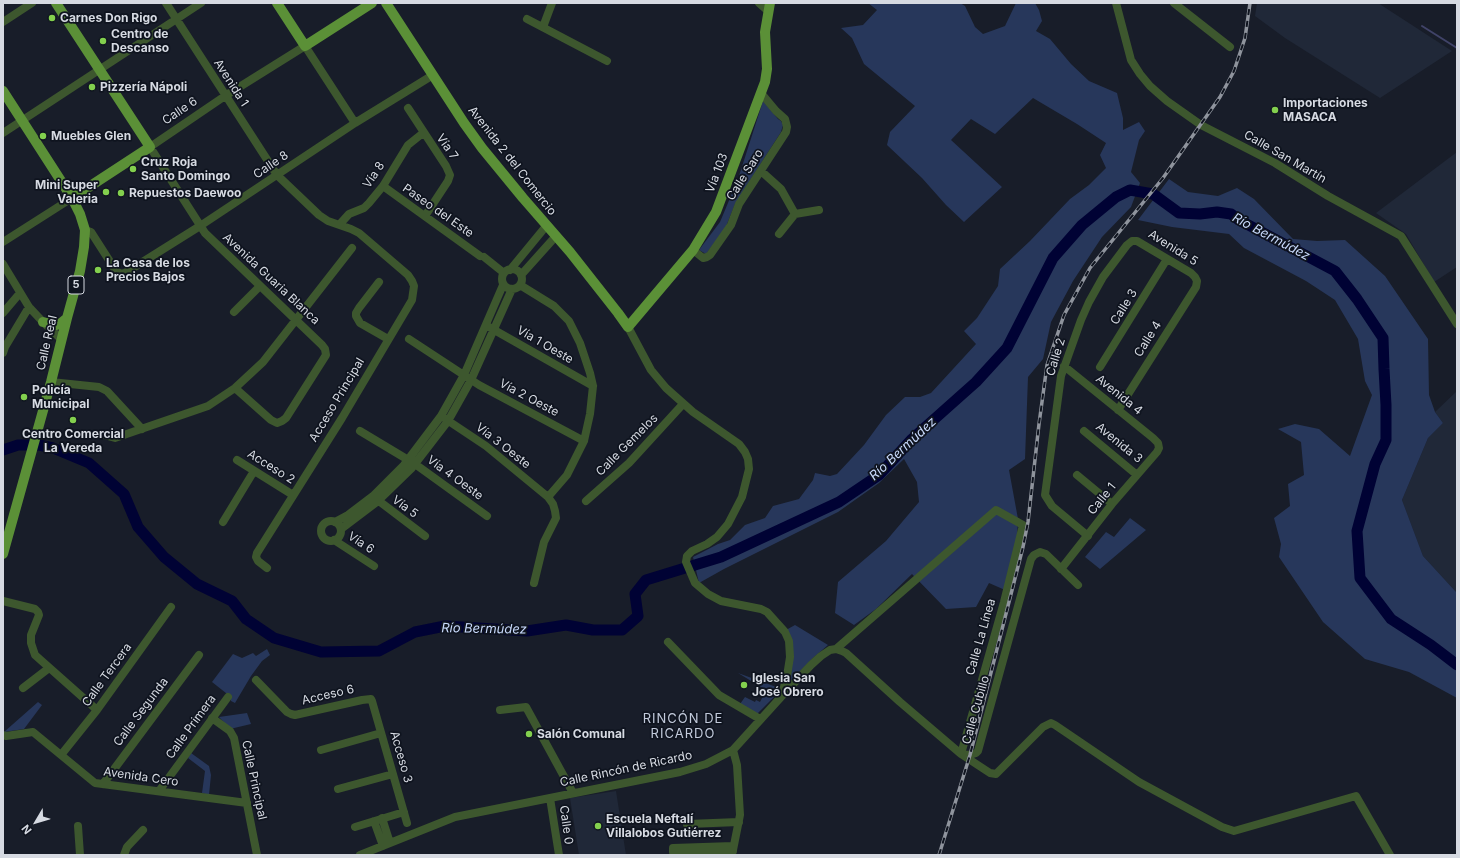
<!DOCTYPE html>
<html>
<head>
<meta charset="utf-8">
<style>
	body { margin:0 }
	#map { position:relative; width:1460px; height:858px; overflow:hidden; background:#181d29; font-family:Inter,sans-serif }
	canvas { display:block }
	.frame { position:absolute; inset:0; border:4px solid #d6dae2; pointer-events:none }
	.north { position:absolute; left:16px; top:802px; width:40px; height:40px; -webkit-text-stroke:3px #0f141f; paint-order:stroke; rotate:232deg; font-size:11px; font-weight:700; line-height:16px; text-align:center; color:#d6dae2 }
	.north::after { content:''; display:block; margin:auto; width:14px; height:18px; background:#d6dae2; clip-path:polygon(50% 0,100% 100%,50% 72%,0 100%) }
</style>
</head>
<body>
<div id="map">
<canvas width="1460" height="858"></canvas>
<div class="frame"></div>
<div class="north">N</div>
</div>
<script>
const g = document.querySelector('canvas').getContext('2d');
g.lineJoin = 'round';
function paint(path, color) { g.fillStyle = color; g.fill(path, 'evenodd'); }
const toPath = rows => new Path2D(rows.map(r => 'M' + r).join(''));
function stroke(path, color, width, dash) { g.strokeStyle = color; g.lineWidth = width; g.lineCap = dash ? 'butt' : 'round'; g.setLineDash(dash || []); g.stroke(path); }
function label(font, color, halo, rows, align = 'center') {
  g.font = font + ' Inter,sans-serif'; g.lineWidth = 3.5; g.setLineDash([]); g.textBaseline = 'middle'; g.strokeStyle = halo; g.fillStyle = color; for (const [text, x, y, turn = 0] of rows) {
    g.save(); g.translate(x, y); g.rotate((+turn || 0) * Math.PI / 180); g.textAlign = isNaN(turn) ? turn : align; if (halo) g.strokeText(text, 0, 0); g.fillText(text, 0, 0); g.restore();
  }
}
paint(toPath([
	[1257,3,1378,3,1452,51,1380,98,1285,38,1255,16],
	[1457,152,1457,267,1434,282,1406,234,1376,213],
	[1457,391,1457,593,1423,556,1402,500,1428,438,1443,423,1435,412],
	[616,791,626,855,579,855,570,798]
]), '#202838');
paint(toPath([
	[868,3,960,3,965,6,975,27,983,34,1005,26,1016,3,1035,3,1039,10,1042,21,1036,31,1050,39,1071,64,1089,81,1117,93,1123,118,1123,130,1139,122,1145,131,1139,140,1131,172,1140,183,1131,207,1102,237,1073,281,1051,322,1043,359,1028,377,1025,459,1009,470,1018,519,1017,538,1005,590,989,583,976,607,946,609,912,574,876,609,854,625,835,613,838,582,886,541,919,502,917,482,904,459,879,483,838,512,724,569,699,583,693,557,718,544,730,540,745,525,765,518,773,506,799,499,813,480,815,473,830,476,837,474,864,445,886,415,905,397,920,397,931,393,976,344,964,331,977,318,998,286,1000,269,1030,241,1070,199,1089,185,1106,168,1100,155,1106,143,1077,124,1033,98,995,134,971,119,951,140,1002,187,964,222,946,205,922,178,887,145,890,132,915,106,864,64,852,38,841,28,863,25,877,10],
	[763,101,778,119,781,121,783,125,781,132,735,204,725,229,706,254,699,250,720,222,738,179],
	[1169,179,1188,192,1218,196,1237,188,1254,199,1293,239,1317,241,1345,240,1385,276,1428,339,1429,395,1435,412,1443,423,1428,438,1402,500,1423,556,1457,593,1457,698,1409,672,1365,659,1323,622,1279,557,1281,544,1274,518,1290,506,1288,484,1304,475,1301,442,1278,429,1295,424,1319,429,1350,456,1372,395,1365,381,1358,339,1335,300,1306,281,1244,248,1229,234,1172,227,1138,220],
	[1130,518,1146,530,1100,569,1085,557,1106,532,1114,537],
	[795,625,828,645,813,658,785,687,788,676,786,630],
	[267,649,270,655,262,661,251,676,235,703,231,701,231,697,212,682,233,654,242,658,253,653,256,656],
	[738,673,779,688,776,695,757,714,740,704,745,697,755,702,756,700,760,702,766,690],
	[38,702,42,705,24,729,4,732],
	[247,713,251,724,230,729,219,717],
	[191,753,209,766,211,775,209,795,202,793,205,771,188,758]
]), '#27375b');
stroke(toPath([
	[1422,26,1457,48]
]), '#404368', 2);
stroke(toPath([
	[3,450,18,445,39,445,53,448,89,463,124,494,138,527,164,557,197,584,232,601,246,619,274,638,321,652,379,651,415,632,445,626,527,631,566,625,593,630,622,630,638,616,635,594,646,580,721,557,839,502,879,475,912,439,976,382,1007,348,1053,258,1082,225,1116,197,1130,190,1153,194,1179,213,1200,214,1217,212,1231,214,1239,220,1335,271,1357,299,1383,338,1384,369,1386,405,1386,440,1375,464,1357,531,1360,578,1391,619,1431,645,1457,665]
]), '#000234', 11);
stroke(toPath([
	[166,3,277,175,319,215,328,221,351,229,359,233,408,275,412,281,414,286,412,300,342,418,257,553,256,557,258,561,267,568],
	[759,3,768,11],
	[1116,3,1131,60,1140,74,1150,86,1167,101,1201,125,1275,163,1328,196,1401,236,1457,324],
	[1174,3,1230,47],
	[527,19,607,61],
	[3,22,32,3],
	[543,27,552,3],
	[408,108,446,166,450,175,448,181,425,216],
	[3,133,201,3],
	[761,171,781,189,795,214],
	[383,186,480,256],
	[795,214,819,210],
	[340,224,349,214,364,208,369,203,383,186,408,145,423,133],
	[85,230,91,232,116,271,121,274,125,273,200,226,355,123,433,75],
	[779,234,795,214],
	[3,242,72,198],
	[693,250,703,258,707,257,710,255,731,225,739,204,786,132,787,127,785,119,776,111,761,93],
	[484,257,504,273],
	[3,264,29,307,43,322,61,339],
	'502 279a10 10 0 1 1 20 0a10 10 0 1 1-20 0Z',
	[510,270,547,225],
	[521,275,556,236],
	[379,282,359,308,356,313,356,316,360,323,388,339],
	[520,285,554,306,569,321,580,343,590,373,593,386,590,414,584,441,567,475,548,497],
	[234,312,260,286],
	[3,313,20,293],
	[489,327,593,386],
	[409,339,479,385,584,441],
	[3,353,5,347,29,307],
	[1100,367,1167,259],
	[51,382,99,387,107,391,142,429],
	[235,388,271,420,277,423,282,421,286,418,326,355,325,349,322,345,205,233,150,147,225,96,305,46,355,123],
	[444,418,486,446,548,497,553,504,555,511,556,518,544,542,534,583],
	[360,431,415,464,487,516],
	[1084,431,1137,475],
	[104,435,115,438,208,406,235,388,263,362,352,248],
	[237,460,293,495],
	[1077,475,1112,504],
	[375,498,425,536],
	[586,501,629,463,683,404],
	'321 531a10 10 0 1 1 20 0a10 10 0 1 1-20 0Z',
	[223,522,254,471],
	[335,522,348,515,373,496,404,465,441,416,464,375,503,285],
	[341,529,378,501,411,469,448,421,471,380,512,289],
	[1088,536,1052,506,1045,495,1061,376,1081,320,1089,302,1103,277,1127,245,1132,241,1137,241,1191,273,1195,277,1197,281,1196,287,1118,410],
	[334,540,374,566],
	[1061,569,1112,504,1157,452,1159,448,1158,443,1153,438,1064,366],
	[3,601,35,609,38,612,39,615,31,635,31,643,35,655,97,710],
	[668,642,719,695,760,719],
	[836,649,996,510,1023,525,1004,602,961,754,990,773,996,774,1043,727,1051,723,1055,725,1139,782,1222,827,1234,831,1356,796,1390,855],
	[256,680,287,712,291,714,295,715,362,700,371,699,372,701,407,823],
	[23,688,49,668],
	[782,696,811,665,821,656,830,650,836,649,842,651,846,653,900,702,961,754,970,755,976,753,978,751,1031,559,1034,555,1040,552,1046,554,1078,585],
	[500,710,526,707,573,793],
	[212,718,230,731,234,738,257,855],
	[3,735,6,736,33,732,95,783,247,803],
	[321,750,381,733],
	[61,755,97,710,171,607],
	[103,784,199,655],
	[338,789,393,774],
	[159,791,228,697],
	[550,798,559,855],
	[382,818,390,843],
	[374,821,383,846],
	[687,824,739,822],
	[78,826,80,855],
	[355,827,404,812],
	[733,850,740,815,737,765,733,750],
	[733,851,673,852,673,848,733,846],
	[124,855,127,847,143,830],
	[360,855,455,817,680,772,706,764,733,750,781,697,787,676,790,657,789,641,785,632,767,612,761,609,721,601,708,594,695,583,686,562,687,556,692,551,707,544,717,537,728,524,742,497,749,469,748,459,745,452,739,444,693,412,666,388,651,370,628,327]
]), '#3d572e', 8);
stroke(toPath([
	[56,3,150,147,72,198],
	[277,3,305,46,372,3],
	[386,3,464,123,482,148,523,198,570,252,618,313,628,327,693,250,716,212,765,82,767,69,765,32,770,3],
	[3,91,72,198,80,214,85,230,84,247,80,271,67,318,51,382,3,554],
	[43,322,56,325,61,323,67,318]
]), '#5b9037', 10);
const rail = toPath([
	[939,855,970,755,1023,547,1028,522,1039,424,1047,365,1064,315,1090,268,1163,178,1220,97,1234,71,1245,38,1250,3]
]);
stroke(rail, '#8f949d', 3.5);
stroke(rail, '#0f141f', 2, [6]);
for (const [x, y, r, color] of [
	[52,18,4,"#83d04e"],
	[103,41,4,"#83d04e"],
	[92,87,4,"#83d04e"],
	[1275,110,4,"#83d04e"],
	[43,136,4,"#83d04e"],
	[133,169,4,"#83d04e"],
	[106,192,4,"#83d04e"],
	[121,193,4,"#83d04e"],
	[98,270,4,"#83d04e"],
	[24,397,4,"#83d04e"],
	[73,420,4,"#83d04e"],
	[744,685,4,"#83d04e"],
	[529,734,4,"#83d04e"],
	[598,826,4,"#83d04e"]
]) { const dot = new Path2D(); dot.arc(x, y, r, 0, 2 * Math.PI); g.fillStyle = color; g.fill(dot); stroke(dot, '#0f141f', 1.5); }
for (const [x, y, w] of [
	[76,285,16]
]) { const box = new Path2D(); box.roundRect(x - w / 2, y - 9, w, 18, 3); g.fillStyle = '#0f141f'; g.fill(box); stroke(box, '#d6dae2', 1); }
label('bold 11px', '#d6dae2', null, [
	["5",76,285]
]);
label('bold 12px', '#d6dae2', '#0f141f', [
	["Carnes Don Rigo",60,18],
	["Centro de",111,34],
	["Descanso",111,48],
	["Pizzería Nápoli",100,87],
	["Importaciones",1283,103],
	["MASACA",1283,117],
	["Muebles Glen",51,136],
	["Cruz Roja",141,162],
	["Santo Domingo",141,176],
	["Mini Super",98,185,"right"],
	["Valeria",98,199,"right"],
	["Repuestos Daewoo",129,193],
	["La Casa de los",106,263],
	["Precios Bajos",106,277],
	["Policía",32,390],
	["Municipal",32,404],
	["Centro Comercial",73,434,"center"],
	["La Vereda",73,448,"center"],
	["Iglesia San",752,678],
	["José Obrero",752,692],
	["Salón Comunal",537,734],
	["Escuela Neftalí",606,819],
	["Villalobos Gutiérrez",606,833]
], 'left');
label('12px', '#d6dae2', '#0f141f', [
	["Avenida 1",231,83,57],
	["Calle 6",180,111,-34],
	["Vía 7",447,147,55],
	["Calle San Martín",1285,157,30],
	["Avenida 2 del Comercio",512,161,52],
	["Calle 8",271,165,-34],
	["Vía 103",717,173,-69],
	["Vía 8",374,175,-56],
	["Calle Saro",745,175,-58],
	["Paseo del Este",438,211,35],
	["Avenida 5",1173,248,32],
	["Avenida Guaria Blanca",271,279,43],
	["Calle 3",1124,307,-58],
	["Calle 4",1148,339,-58],
	["Calle Real",47,343,-77],
	["Vía 1 Oeste",545,345,30],
	["Calle 2",1056,357,-73],
	["Avenida 4",1119,395,39],
	["Vía 2 Oeste",529,398,28],
	["Acceso Principal",337,400,-59],
	["Avenida 3",1119,443,39],
	["Calle Gemelos",627,445,-45],
	["Vía 3 Oeste",503,446,38],
	["Acceso 2",271,467,32],
	["Vía 4 Oeste",455,478,36],
	["Calle 1",1102,499,-51],
	["Vía 5",405,507,36],
	["Vía 6",361,543,33],
	["Calle La Línea",981,637,-74],
	["Calle Tercera",107,675,-54],
	["Acceso 6",328,695,-13],
	["Calle Cubillo",976,710,-74],
	["Calle Segunda",141,712,-53],
	["Calle Primera",191,727,-54],
	["Acceso 3",401,757,74],
	["Calle Rincón de Ricardo",626,769,-12],
	["Avenida Cero",141,777,8],
	["Calle Principal",254,780,78],
	["Calle 0",566,825,82]
]);
label('italic 13px', '#c8d9fb', '#0f141f', [
	["Río Bermúdez",1271,237,28],
	["Río Bermúdez",903,449,-43],
	["Río Bermúdez",484,629,1]
]);
g.letterSpacing = '1px';
label('13px', '#c2cadb', '#0f141f', [
	["RINCÓN DE",683,719],
	["RICARDO",683,734]
]);
g.letterSpacing = '0px';
</script>
</body>
</html>
